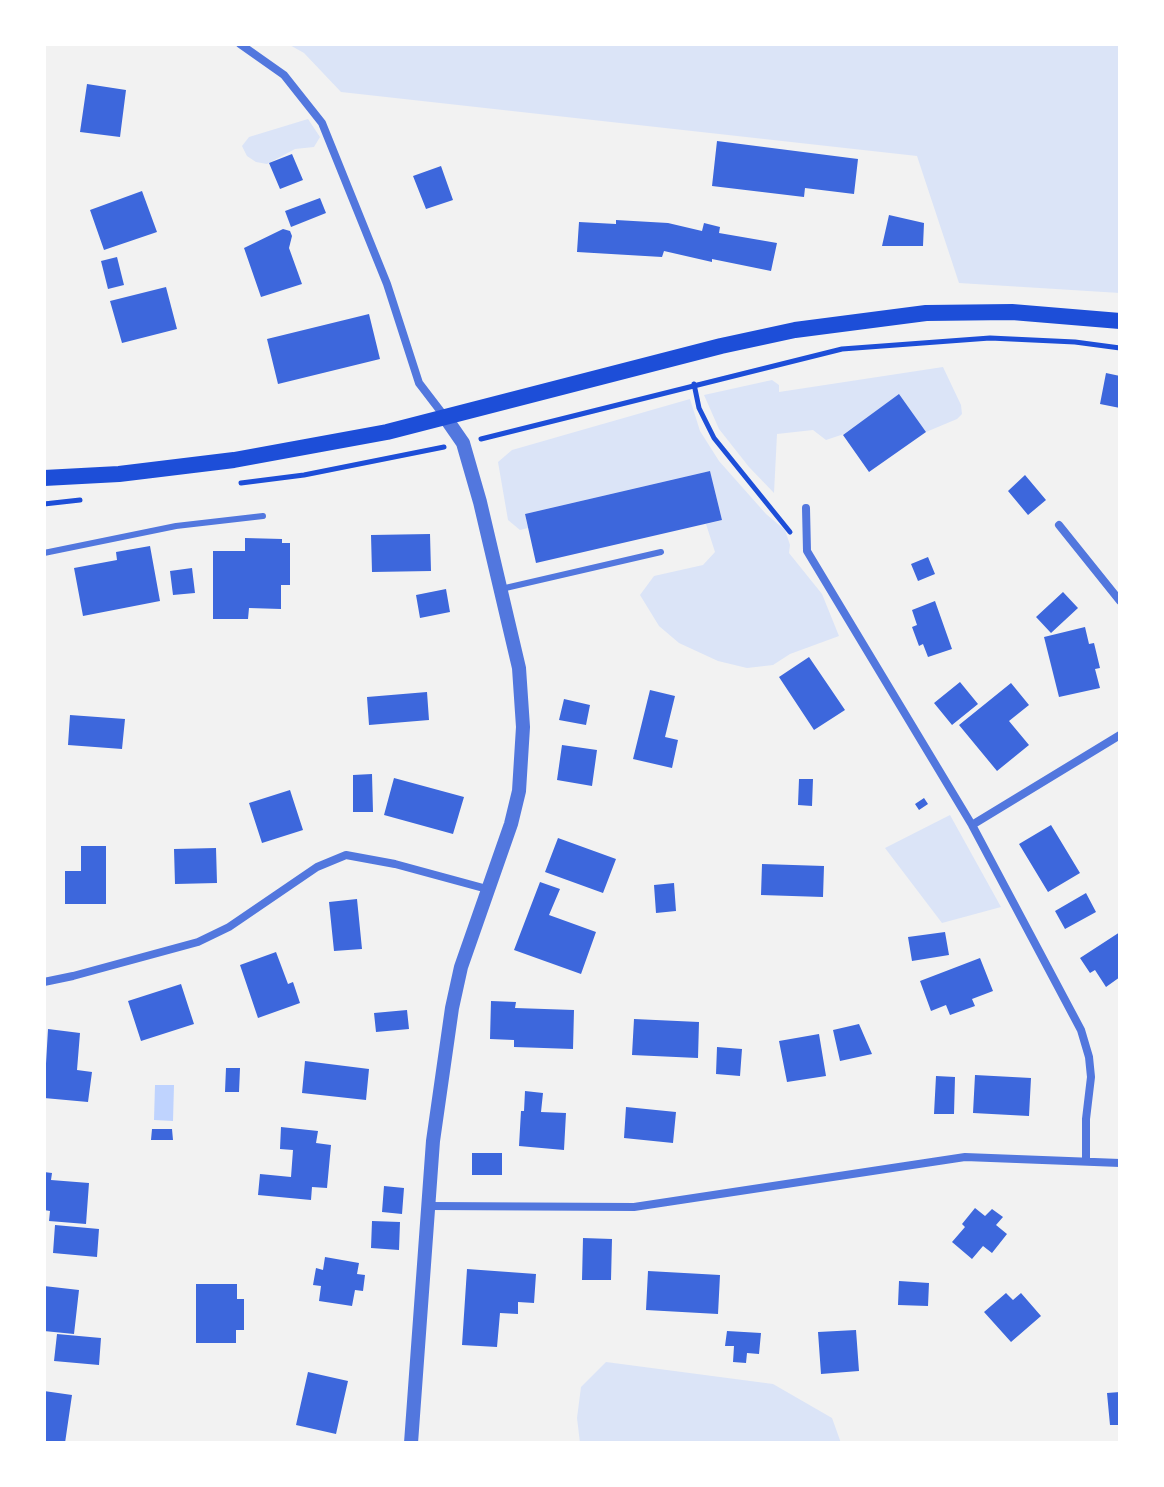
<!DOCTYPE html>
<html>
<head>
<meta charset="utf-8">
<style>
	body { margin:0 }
	#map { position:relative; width:1164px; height:1487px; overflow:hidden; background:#f2f2f2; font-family:Quicksand,sans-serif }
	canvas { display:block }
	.frame { position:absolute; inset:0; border:46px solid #fff; pointer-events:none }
</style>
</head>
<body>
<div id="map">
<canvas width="1164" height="1487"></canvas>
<div class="frame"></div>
</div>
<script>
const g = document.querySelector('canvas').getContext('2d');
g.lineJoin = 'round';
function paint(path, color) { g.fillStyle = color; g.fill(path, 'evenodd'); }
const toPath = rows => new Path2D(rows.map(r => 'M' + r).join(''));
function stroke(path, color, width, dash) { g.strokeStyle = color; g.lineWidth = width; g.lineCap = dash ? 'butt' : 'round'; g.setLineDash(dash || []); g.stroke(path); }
paint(toPath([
	[288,44,1120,44,1120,293,959,283,917,156,341,92,304,53],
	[308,119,320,137,314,147,295,149,267,164,256,162,247,156,242,146,249,137],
	[943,367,961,405,962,414,957,419,926,432,899,395,844,434,826,440,813,430,777,434,774,493,749,467,719,429,704,395,772,380,779,385,779,392],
	[690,399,700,431,719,461,766,514,785,530,790,545,789,553,822,594,839,636,790,654,773,665,747,668,718,661,679,643,659,626,640,595,654,576,703,565,715,552,706,524,722,520,710,471,525,514,528,528,520,530,508,520,498,462,512,450],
	[950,815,1001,907,942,923,885,848],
	[606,1362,773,1384,832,1418,841,1443,580,1443,577,1418,581,1387]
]), '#dbe4f7');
paint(toPath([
	[155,1085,174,1085,173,1121,154,1120]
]), '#bfd3fe');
paint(toPath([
	[87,84,126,90,120,137,80,132],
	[717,141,858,159,854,194,805,188,804,197,712,186],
	[292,154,303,180,280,189,269,163],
	[441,166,453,200,426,209,413,176],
	[142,191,157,232,104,250,90,210],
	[320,198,326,213,291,227,285,211],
	[889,215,924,223,923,246,882,246],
	[616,220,668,223,702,231,704,223,720,227,719,233,777,243,771,271,712,259,712,262,664,251,662,257,577,252,579,222,616,224],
	[283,229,290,231,292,236,289,248,302,284,261,297,244,248],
	[117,257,124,285,108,289,101,261],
	[166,287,177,329,122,343,110,301],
	[369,314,380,359,278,384,267,339],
	[1106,373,1120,376,1120,408,1100,404],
	[899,394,926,432,869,472,843,435],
	[710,471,722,520,536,563,525,514],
	[1025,475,1046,500,1028,515,1008,491],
	[430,534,431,571,372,572,371,535],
	[245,538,282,539,282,543,290,543,290,585,281,585,281,609,249,608,248,619,213,619,213,551,245,551],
	[150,546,160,601,83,616,74,568,117,560,116,552],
	[928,557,935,574,918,581,911,564],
	[192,568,195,593,173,595,170,571],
	[446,589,450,612,420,618,416,595],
	[1063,592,1078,608,1051,633,1036,617],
	[935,601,952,649,928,657,923,644,919,646,912,627,917,625,912,610],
	[1085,627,1089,644,1094,643,1100,668,1095,669,1100,688,1059,697,1044,637],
	[809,657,845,710,814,730,779,677],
	[960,682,978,704,952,725,934,703],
	[1011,683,1029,705,1009,721,1029,745,997,771,959,725],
	[650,690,675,696,665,737,678,740,672,768,633,759],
	[427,692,429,720,369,725,367,697],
	[564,699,590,705,586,725,559,720],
	[70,715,125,719,122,749,68,745],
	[562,745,597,750,592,786,557,780],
	[372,774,373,812,353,812,353,775],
	[394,778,464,797,453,834,384,815],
	[799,779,813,779,812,806,798,805],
	[290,790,303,830,262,843,249,803],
	[924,798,928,804,919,810,915,804],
	[1051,825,1080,873,1048,892,1019,844],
	[558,838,616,859,603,893,545,872],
	[81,846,106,846,106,904,65,904,65,871,81,871],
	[216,848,217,883,175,884,174,849],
	[762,864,824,866,823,897,761,895],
	[540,882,560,889,549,915,596,932,581,974,514,950],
	[674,883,676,911,656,913,654,885],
	[1086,893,1096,912,1065,929,1055,911],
	[357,899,362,949,334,951,329,902],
	[945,932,949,955,912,961,908,937],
	[1120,932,1120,977,1106,987,1095,970,1090,973,1080,958],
	[276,952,288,984,293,982,300,1003,258,1018,240,965],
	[980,958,993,991,972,999,975,1006,950,1015,946,1005,931,1011,920,981],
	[181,984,194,1024,141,1041,128,1001],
	[491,1001,516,1002,515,1008,574,1010,573,1049,514,1047,514,1040,490,1039],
	[407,1010,409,1029,376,1032,374,1013],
	[634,1019,699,1022,698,1058,632,1055],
	[859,1024,872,1054,840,1061,833,1030],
	[48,1029,80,1033,77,1070,92,1072,88,1102,44,1098],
	[819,1034,826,1076,787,1082,779,1041],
	[717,1047,742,1049,740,1076,716,1074],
	[305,1061,369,1069,366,1100,302,1093],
	[226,1068,240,1068,239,1092,225,1092],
	[975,1075,1031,1078,1029,1116,973,1113],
	[936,1076,955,1077,954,1114,934,1114],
	[525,1091,543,1093,541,1112,566,1113,564,1150,519,1146,521,1111,524,1111],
	[626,1107,676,1112,673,1143,624,1138],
	[281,1127,318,1131,316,1143,331,1145,327,1188,312,1187,311,1200,258,1195,260,1174,291,1177,293,1150,280,1149],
	[152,1129,172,1129,173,1140,151,1140],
	[472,1153,502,1153,502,1175,472,1175],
	[44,1172,52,1173,51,1180,89,1183,86,1224,49,1221,50,1211,44,1210],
	[384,1186,404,1188,402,1214,382,1212],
	[975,1208,985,1216,992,1209,1003,1217,996,1225,1007,1234,992,1253,983,1246,972,1259,952,1242,965,1227,962,1224],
	[372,1221,400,1222,399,1250,371,1248],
	[55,1225,99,1229,97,1257,53,1253],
	[583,1238,612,1239,611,1280,582,1280],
	[325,1257,359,1263,357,1274,365,1275,363,1291,355,1290,352,1306,319,1301,321,1286,313,1285,316,1268,323,1270],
	[467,1269,536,1274,534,1303,518,1302,518,1314,500,1313,497,1347,462,1345],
	[648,1271,720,1275,718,1314,646,1310],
	[899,1281,929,1283,928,1306,898,1305],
	[196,1284,237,1284,237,1299,244,1299,244,1330,236,1330,236,1343,196,1343],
	[44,1286,79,1290,74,1334,44,1331],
	[1006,1293,1013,1300,1021,1293,1041,1316,1011,1342,984,1312],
	[856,1330,859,1371,821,1374,818,1332],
	[727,1331,761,1333,759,1354,747,1353,746,1363,733,1362,734,1346,725,1346],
	[57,1334,101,1338,99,1365,54,1361],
	[308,1372,348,1381,336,1434,296,1425],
	[44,1391,72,1395,65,1443,44,1443],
	[1120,1392,1120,1425,1110,1425,1107,1393]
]), '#3d67dc');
stroke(toPath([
	[694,384,699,408,714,438,790,532],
	[481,439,842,349,990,338,1075,342,1120,348],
	[241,483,304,475,444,447],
	[44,504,80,500]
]), '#1d4ed8', 5);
stroke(toPath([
	[44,553,176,526,263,516],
	[501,589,661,552]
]), '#5277de', 6);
stroke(toPath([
	[240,44,284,75,322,123,387,284,419,383,445,417],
	[806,508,807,551,972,825,1081,1030,1089,1057,1091,1077,1086,1119,1086,1161],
	[1059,525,1120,601],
	[972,825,1120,735],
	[44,982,73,976,198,942,229,927,317,867,346,855,395,864,487,889],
	[429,1206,634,1207,965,1157,1120,1163]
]), '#5277de', 8);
stroke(toPath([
	[411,1443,433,1141,452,1008,461,967,511,824,519,791,523,727,519,668,480,502,463,443,445,417]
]), '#5277de', 14);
stroke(toPath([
	[44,478,119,474,234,460,387,432,721,346,795,330,926,313,1012,312,1120,321]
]), '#1d4ed8', 16);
</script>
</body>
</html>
